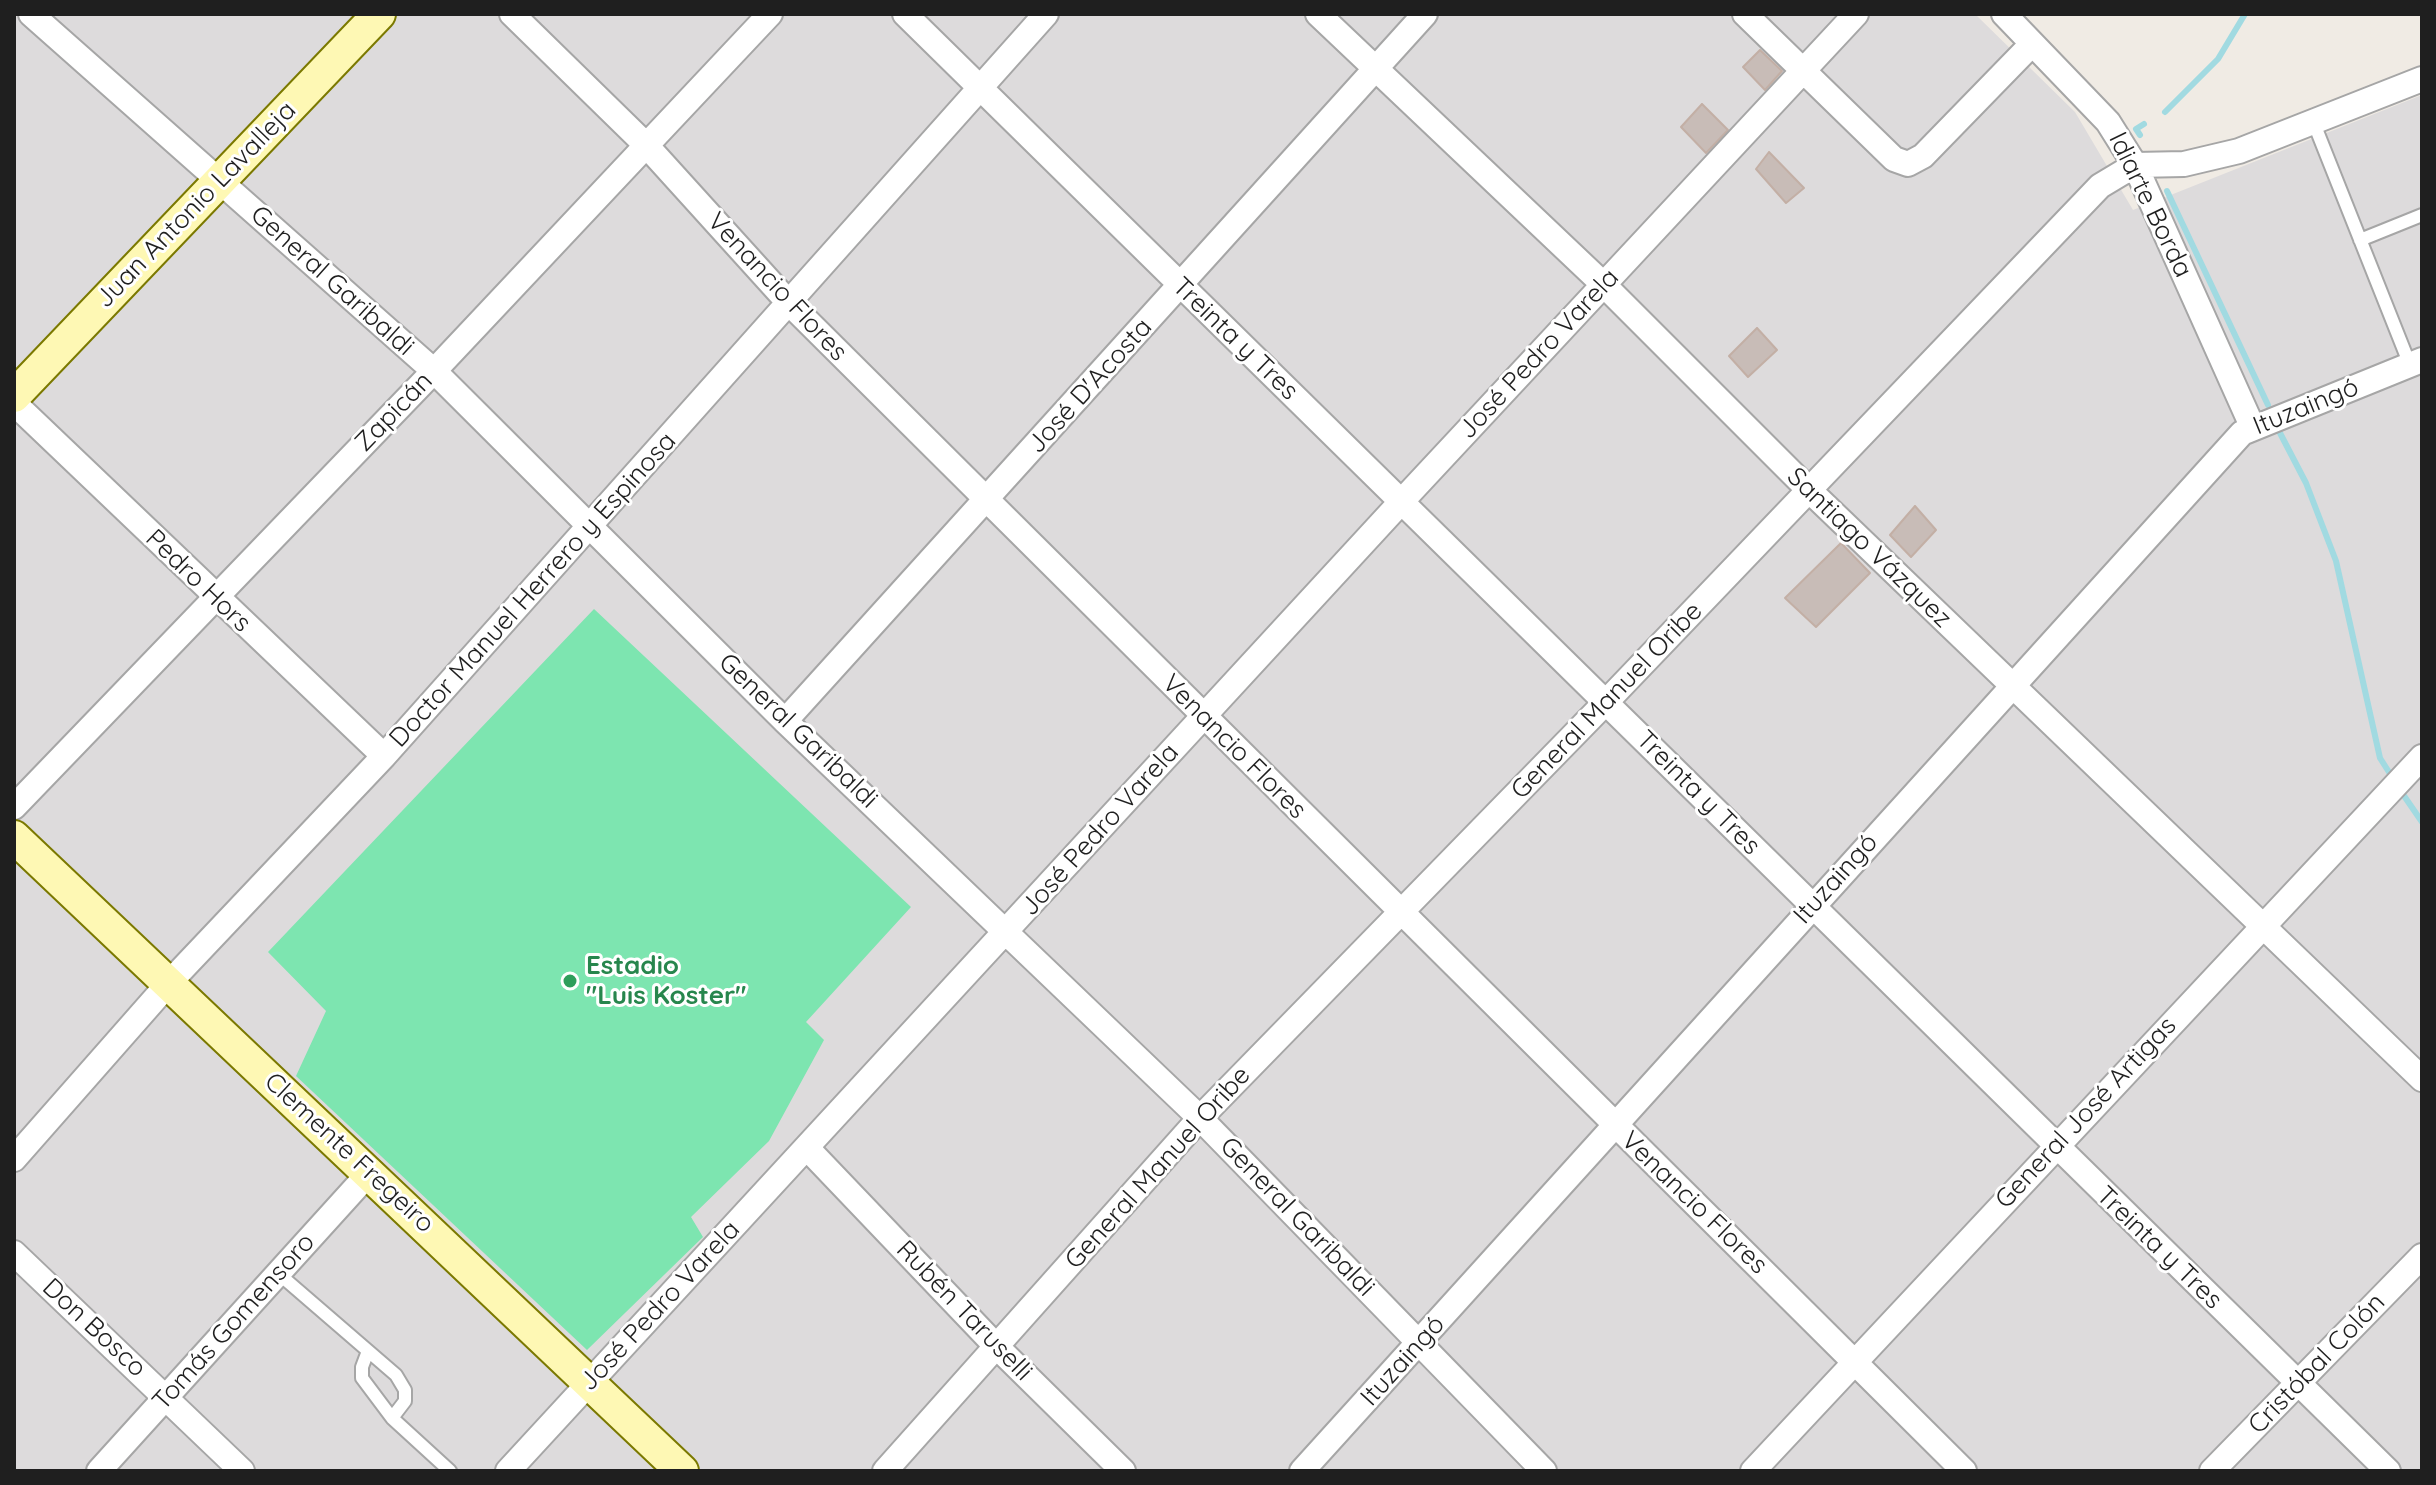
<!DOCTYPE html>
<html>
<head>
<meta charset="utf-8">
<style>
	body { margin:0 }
	#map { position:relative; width:2436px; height:1485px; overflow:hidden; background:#f0ebe4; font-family:Quicksand,sans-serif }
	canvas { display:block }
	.frame { position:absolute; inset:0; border:16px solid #1f1f1f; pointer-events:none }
</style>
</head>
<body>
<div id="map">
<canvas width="2436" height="1485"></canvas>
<div class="frame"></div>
</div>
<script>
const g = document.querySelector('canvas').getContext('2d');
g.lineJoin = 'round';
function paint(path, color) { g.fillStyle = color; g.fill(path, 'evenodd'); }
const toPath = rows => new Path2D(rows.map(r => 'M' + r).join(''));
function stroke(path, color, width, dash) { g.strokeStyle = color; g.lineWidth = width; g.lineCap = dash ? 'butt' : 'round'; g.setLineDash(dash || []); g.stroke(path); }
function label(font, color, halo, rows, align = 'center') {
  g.font = font + ' Quicksand,sans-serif'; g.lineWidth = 6; g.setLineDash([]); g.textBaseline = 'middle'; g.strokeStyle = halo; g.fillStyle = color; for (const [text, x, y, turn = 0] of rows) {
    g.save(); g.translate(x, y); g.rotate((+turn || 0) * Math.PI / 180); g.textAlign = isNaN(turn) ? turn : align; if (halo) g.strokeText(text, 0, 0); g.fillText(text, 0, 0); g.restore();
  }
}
paint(toPath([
	[14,14,1975,14,2075,112,2133,210,2422,95,2422,1471,14,1471]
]), '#dddbdc');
paint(toPath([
	[594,609,911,907,806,1022,824,1040,769,1141,691,1217,703,1237,587,1350,296,1076,326,1011,268,952]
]), '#7de5b0');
stroke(toPath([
	[2165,112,2218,59,2245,14],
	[2140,135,2136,129,2144,124],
	[2167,191,2268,405],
	[2280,433,2306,483,2336,561,2380,758,2394,780],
	[2400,790,2422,822]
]), '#a1dae1', 6);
const building = toPath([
	[1760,50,1782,71,1765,90,1743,67,1760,50],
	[1702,104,1728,130,1706,153,1681,127,1702,104],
	[1769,152,1804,188,1786,203,1756,169,1769,152],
	[1757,328,1777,350,1748,377,1729,356,1757,328],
	[1915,506,1936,530,1911,557,1890,535,1915,506],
	[1841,543,1870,573,1816,627,1785,598,1841,543]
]);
paint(building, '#c8bcb7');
stroke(building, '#c3afa5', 2);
const lane = toPath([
	[2313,121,2410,365],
	[2360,240,2422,215],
	[279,1274,396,1375,405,1390,405,1401,392,1418],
	[368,1351,362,1367,362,1378,392,1418,450,1471]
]);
const street = toPath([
	[31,14,434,371,785,721,1200,1118,1544,1471],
	[512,14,646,145,790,304,1964,1471],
	[905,14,2388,1471],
	[1318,14,1604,285,1809,490,2422,1079],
	[1745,14,1894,159,1908,164,1923,156,2032,44],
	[2004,14,2108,122,2135,165,2252,426],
	[14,403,384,756],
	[785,721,1425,14],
	[14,807,434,371,770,14],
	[807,1148,997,1347,1123,1471],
	[14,1159,168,984,384,756,1046,14],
	[14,1253,242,1471],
	[99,1471,370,1172],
	[508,1471,1401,502,1856,14],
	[885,1471,1200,1118,1607,701,2100,186,2135,165,2184,164,2239,151,2422,79],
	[1302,1471,2242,433,2422,360],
	[1753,1471,2422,757],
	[2212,1471,2422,1256]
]);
const secondary = toPath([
	[14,396,379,14],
	[14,837,682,1471]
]);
stroke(lane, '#a6a6a6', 16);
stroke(street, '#a6a6a6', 28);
stroke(secondary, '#7b7900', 36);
stroke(lane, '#fff', 12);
stroke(street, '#fff', 24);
stroke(secondary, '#fef8b4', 32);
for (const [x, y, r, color] of [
	[570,981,8,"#2e9e5b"]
]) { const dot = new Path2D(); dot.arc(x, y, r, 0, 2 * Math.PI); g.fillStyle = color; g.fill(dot); stroke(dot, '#fff', 3); }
label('26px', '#1f1f1f', '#fff', [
	["Juan Antonio Lavalleja",196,205,-46],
	["Idiarte Borda",2150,205,64],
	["General Garibaldi",332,281,42],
	["Venancio Flores",777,287,47],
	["Treinta y Tres",1235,339,44],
	["José Pedro Varela",1539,354,-47],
	["José D'Acosta",1090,386,-48],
	["Ituzaingó",2306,407,-22],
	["Zapicán",394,412,-46],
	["Santiago Vázquez",1869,548,44],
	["Pedro Hors",198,581,44],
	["Doctor Manuel Herrero y Espinosa",533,590,-48],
	["General Manuel Oribe",1607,701,-46],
	["General Garibaldi",798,731,44],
	["Venancio Flores",1234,747,45],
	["Treinta y Tres",1698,793,45],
	["José Pedro Varela",1100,830,-48],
	["Ituzaingó",1836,879,-48],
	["General José Artigas",2086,1113,-47],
	["Clemente Fregeiro",349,1153,43],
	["General Manuel Oribe",1158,1168,-48],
	["Venancio Flores",1694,1203,44],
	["General Garibaldi",1297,1217,46],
	["Treinta y Tres",2159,1248,44],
	["José Pedro Varela",660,1306,-47],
	["Rubén Taruselli",964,1311,46],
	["Tomás Gomensoro",234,1322,-48],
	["Don Bosco",94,1328,43],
	["Ituzaingó",1403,1361,-48],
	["Cristóbal Colón",2317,1364,-46]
]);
label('bold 26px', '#27864d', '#fff', [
	["Estadio",586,966],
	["\"Luis Koster\"",586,996]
], 'left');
</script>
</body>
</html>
